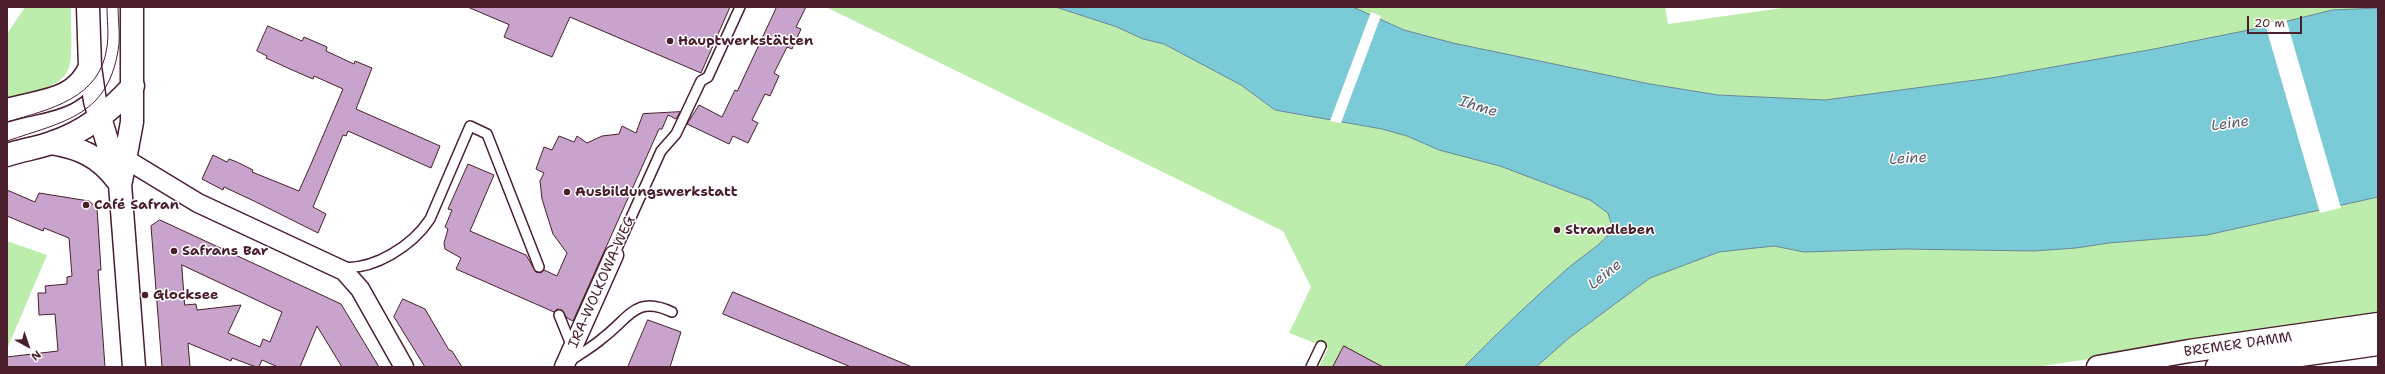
<!DOCTYPE html>
<meta charset="utf-8">
<style>
body{margin:0}
#map{position:relative;width:2385px;height:374px;overflow:hidden;background:#fff;font-family:"Shantell Sans",sans-serif}
canvas{display:block}
.frame{position:absolute;inset:0;border:8px solid #4a1f2b;pointer-events:none}
.north{position:absolute;left:8px;top:326px;width:40px;height:40px;-webkit-text-stroke:3px #fff;paint-order:stroke;rotate:140deg;font-size:11px;font-weight:700;line-height:16px;text-align:center;color:#4a1f2b}
.north::after{content:'';display:block;margin:auto;width:14px;height:18px;background:#4a1f2b;clip-path:polygon(50% 0,100% 100%,50% 72%,0 100%)}
.scale{position:absolute;left:2247px;top:16px;width:55px;height:18px;box-sizing:border-box;border:2px solid #4a1f2b;border-top:0;padding-left:5px;font-size:12px;line-height:14px;white-space:nowrap;color:#4a1f2b;-webkit-text-stroke:3px #fff;paint-order:stroke}
</style>
<div id="map">
<canvas width="2385" height="374"></canvas>
<div class="frame"></div>
<div class="north">N</div>
<div class="scale">20 m</div>
</div>
<script>
const g = document.querySelector('canvas').getContext('2d');
g.lineJoin = 'round';
function fill(path, color) {
  g.fillStyle = color;
  g.fill(path, 'evenodd');
}
function strokePath(path, color, width, dash) {
  g.strokeStyle = color;
  g.lineWidth = width;
  g.lineCap = dash ? 'butt' : 'round';
  g.setLineDash(dash || []);
  g.stroke(path);
}
function label(font, color, halo, rows, align = 'center') {
  g.font = font + ' "Shantell Sans",sans-serif';
  g.lineWidth = 3;
  g.setLineDash([]);
  g.textBaseline = 'middle';
  g.strokeStyle = halo;
  g.fillStyle = color;
  for (const [text, x, y, turn = 0] of rows) {
    g.save();
    g.translate(x, y);
    g.rotate((+turn || 0) * Math.PI / 180);
    g.textAlign = isNaN(turn) ? turn : align;
    if (halo) g.strokeText(text, 0, 0);
    g.fillText(text, 0, 0);
    g.restore();
  }
}
const green = new Path2D(`
 M25 7H71C71 81 80 78 7 101V34Z
 M826 7H1056L1117 27 1143 39 1164 44 1241 85 1275 110 1382 129 1407 136 1439 150 1500 166 1590 200 1608 213 1613 229C1601 246 1583 255 1567 269 1531 301 1497 333 1464 367H1319L1328 348 1289 333 1311 287 1283 231Z
 M1353 7H1665L1668 24 1790 7 2378 8 2332 10 2264 27 2154 49 1991 78 1825 100 1718 95 1650 84 1453 43 1404 30Z
 M2378 197V315L2036 367H1536L1569 338 1650 278 1719 252 1774 246 1804 252 1904 249 2034 251 2076 248 2109 243 2207 235Z
 M7 241 47 255 7 349Z`);
const water = new Path2D(`
 M1056 7H1353L1404 30 1453 43 1650 84 1718 95 1825 100 1991 78 2154 49 2264 27 2332 10 2378 8V197L2207 235 2109 243 2076 248 2034 251 1904 249 1804 252 1774 246 1719 252 1650 278 1569 338 1536 367H1464C1497 333 1531 301 1567 269 1583 255 1601 246 1613 229L1608 213 1590 200 1500 166 1439 150 1407 136 1382 129 1275 110 1241 85 1164 44 1143 39 1117 27Z`);
const pier = new Path2D(`
 M1371 12 1381 16 1341 123 1330 121Z
 M2286 19 2341 208 2320 213 2265 24Z`);
const building = new Path2D(`
 M468 7H730L701 73 570 17 552 57 504 37 509 25Z
 M777 7H806L796 27 801 29 792 49 787 47 774 73 779 76 770 96 765 94 752 120 758 123 748 143 733 136 729 144 687 124 699 105 722 117 735 90 737 91Z
 M268 26 302 41 304 37 327 47 326 51 354 64 355 61 372 68 356 109 440 146 431 168 348 131 346 136 343 135 313 207 326 214 318 233 254 201 224 187 223 190 202 179 213 155 227 162 229 159 237 162 253 170 252 172 299 191 311 164 343 89 314 76 313 79 290 69 266 58 267 56 257 51Z
 M680 112 676 119 668 115 662 129H659L573 321 567 318 562 310 557 309 554 312 456 269 461 258 445 249 444 243 448 229 445 227 452 210 448 209 468 164 494 175 470 231 526 255 536 272 541 273 544 270 557 276 567 253 553 234 542 199 540 181 544 173 536 169 544 147 552 150 559 136 574 142 577 136 587 143 602 136 619 134 622 126 636 133 643 114Z
 M7 190 35 202 39 193 89 201 97 208 101 270H98L105 367H7V357L58 351 55 314 39 315 38 293H46L45 286 67 284V277L72 276 69 238 44 228 43 231 7 216Z
 M160 220 341 304 379 367H342L317 326 300 367H278L262 360 259 367H256L232 358 231 361 188 343 190 367H162L151 226ZM182 265 282 312 270 342 263 339 260 347 228 333 241 305 197 310 196 304 185 305Z
 M733 292 912 367H851L723 314Z
 M403 299 425 309 449 350 452 351 462 367H425L394 317Z
 M648 320 681 332 670 367H628Z
 M1344 346 1383 367H1333Z`);
const lane = new Path2D(`
 M614 255 661 151 676 134 701 81 708 77 740 7
 M341 267C374 271 413 245 430 219L470 126 487 134 539 267
 M559 315 572 347
 M571 360C582 353 594 346 604 337 630 317 636 295 672 312
 M1311 367 1321 346`);
const street = new Path2D(`
 M114 152 198 203 344 271 360 289 404 367
 M564 367 614 255`);
const secondary = new Path2D(`
 M88 7 90 67 95 101 120 184 134 367
 M7 110C40 100 75 102 90 67
 M51 143C80 148 99 156 117 180
 M7 155C22 150 37 148 51 143 85 132 109 112 133 86
 M121 181 132 122V7
 M2098 367 2189 351 2378 324
 M2217 367 2378 344`);
const tram = new Path2D(`
 M7 122C50 109 100 99 107 47 109 34 107 20 107 7
 M7 141C65 121 110 116 119 44 120 32 118 19 118 7`);
const markers = [
 [670,41,4,"#4a1f2b"],
 [567,192,4,"#4a1f2b"],
 [86,205,4,"#4a1f2b"],
 [1557,230,4,"#4a1f2b"],
 [174,251,4,"#4a1f2b"],
 [145,295,4,"#4a1f2b"]
];
const poiNames = [
 ["Hauptwerkstätten",678,41],
 ["Ausbildungswerkstatt",575,192],
 ["Café Safran",94,205],
 ["Strandleben",1565,230],
 ["Safrans Bar",182,251],
 ["Glocksee",153,295]
];
const streetNames = [
 ["IRA-WOLKOWA-WEG",602,282,-66],
 ["BREMER DAMM",2238,345,-8]
];
const waterNames = [
 ["Ihme",1478,107,17],
 ["Leine",2230,124,-8],
 ["Leine",1908,159,-3],
 ["Leine",1605,275,-39]
];
fill(green, '#bdedac');
fill(water, '#7bcad8');
strokePath(water, '#678693', 1);
fill(pier, '#fff');
fill(building, '#c8a3cc');
strokePath(building, '#4a1f2b', 1);
strokePath(lane, '#4a1f2b', 12);
strokePath(street, '#4a1f2b', 21);
strokePath(secondary, '#4a1f2b', 25);
strokePath(lane, '#fff', 9);
strokePath(street, '#fff', 18);
strokePath(secondary, '#fff', 22);
strokePath(tram, '#4a1f2b', 1);
for (const [x, y, r, color] of markers) {
  const dot = new Path2D();
  dot.arc(x, y, r, 0, 2 * Math.PI);
  g.fillStyle = color;
  g.fill(dot);
  strokePath(dot, '#fff', 1.5);
}
label('bold 14px', '#4a1f2b', '#fff', poiNames, 'left');
label('14px', '#4a1f2b', '#fff', streetNames);
label('italic 15px', '#5b5b68', '#fff', waterNames);
</script>
